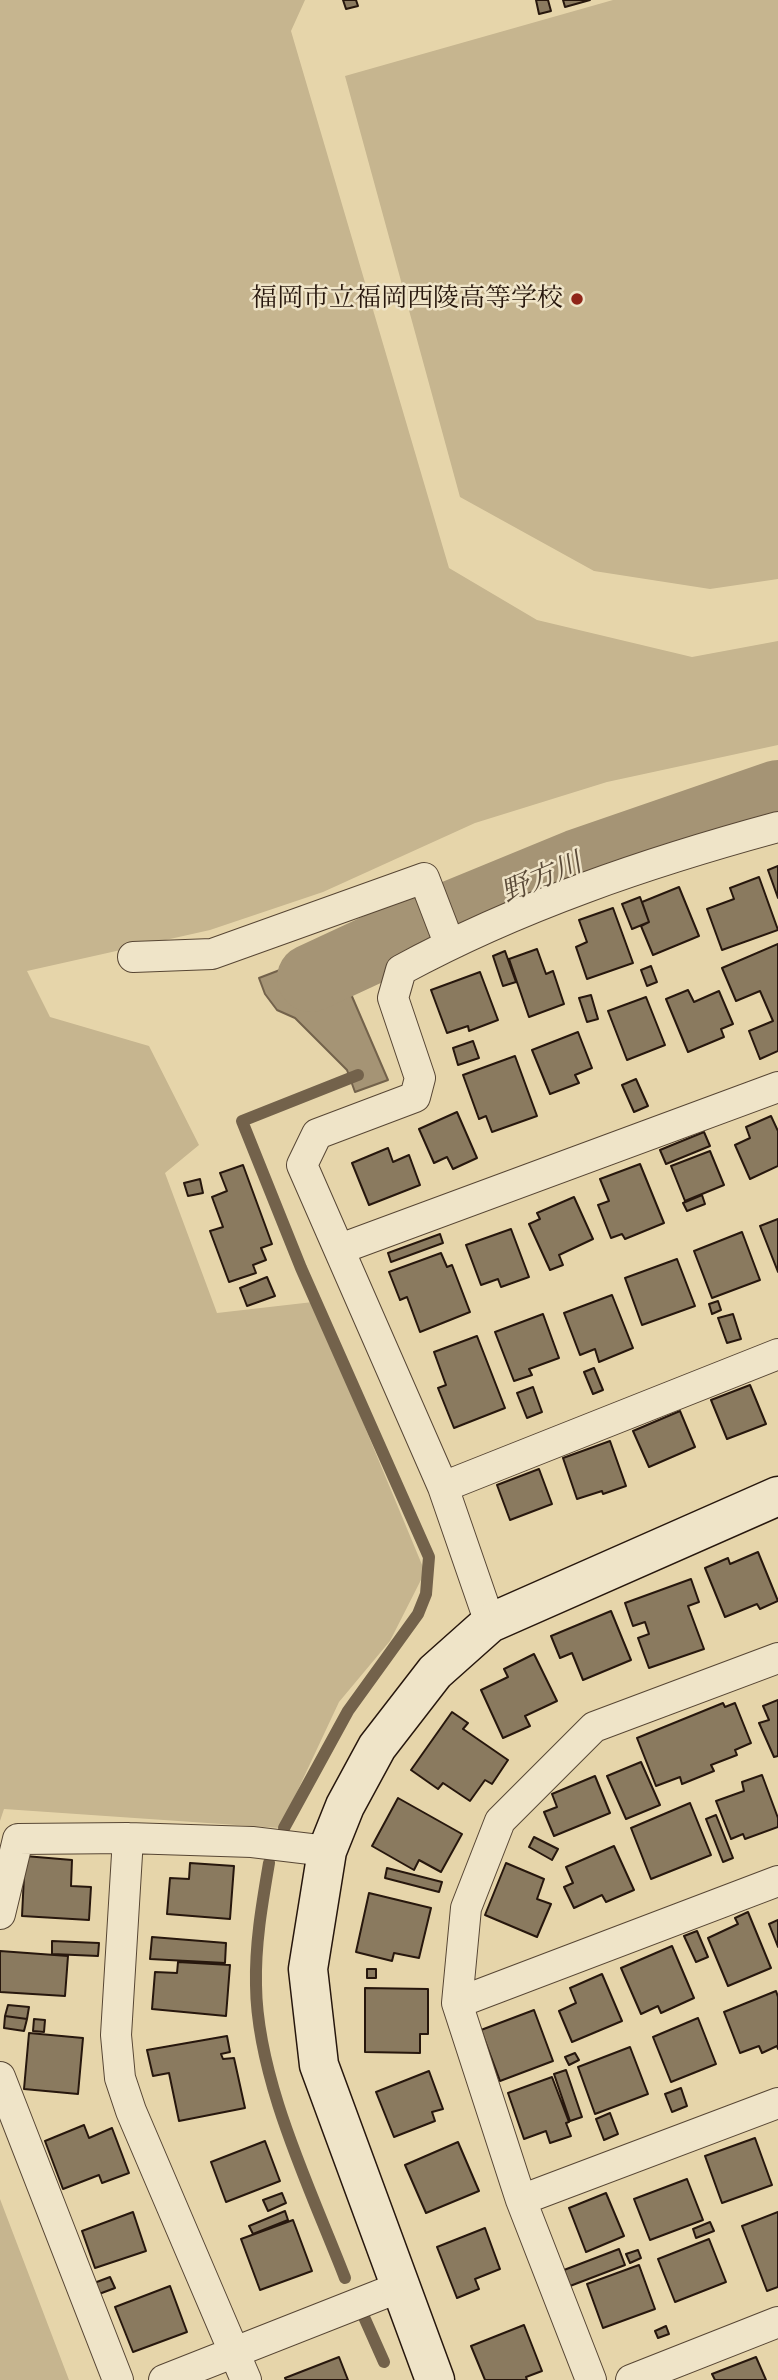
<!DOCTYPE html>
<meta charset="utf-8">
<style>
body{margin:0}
canvas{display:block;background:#e6d5aa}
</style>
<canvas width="778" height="2380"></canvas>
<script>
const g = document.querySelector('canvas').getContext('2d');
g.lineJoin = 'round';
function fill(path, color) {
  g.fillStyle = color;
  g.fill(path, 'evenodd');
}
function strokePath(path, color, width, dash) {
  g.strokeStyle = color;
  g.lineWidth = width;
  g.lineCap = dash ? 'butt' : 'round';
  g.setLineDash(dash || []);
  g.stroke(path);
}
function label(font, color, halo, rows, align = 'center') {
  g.font = font + ' "Old Standard TT","Noto Serif JP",serif';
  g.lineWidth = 5;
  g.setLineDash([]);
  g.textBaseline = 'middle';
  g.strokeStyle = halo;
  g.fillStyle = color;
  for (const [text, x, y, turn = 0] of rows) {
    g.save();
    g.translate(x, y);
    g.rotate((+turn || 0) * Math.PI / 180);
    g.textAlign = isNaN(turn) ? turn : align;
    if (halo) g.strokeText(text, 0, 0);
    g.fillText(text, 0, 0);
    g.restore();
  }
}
const green = new Path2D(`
 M0 0H305L291 31 449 568 537 620 692 657 778 641V745L607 782 475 823 323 892 210 930 27 971 50 1017 149 1046 199 1145 165 1173 217 1313 313 1302 425 1572 390 1641 339 1702 280 1828 4 1809 0 1821Z
 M613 0H778V579L710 589 594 571 460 497 345 76Z
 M0 2199 69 2380H0Z`);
const water = new Path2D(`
 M332 950 388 1080 355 1092 347 1070 295 1018 277 1010 265 994 259 978Z`);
const stream = new Path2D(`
 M284 1828 348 1711 418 1614 426 1594 429 1557 301 1268 242 1121 358 1075
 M269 1863C262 1904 255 1944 256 1985 257 2080 311 2190 345 2278
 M364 2317 384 2362`);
const river = new Path2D(`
 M311 978 410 932 578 863 778 794`);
const building = new Path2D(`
 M343 0H356L358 6 346 9Z
 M536 0H548L551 11 539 14Z
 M563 0H590L565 7Z
 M778 866V898L768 870Z
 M759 877 778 930 722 950 707 909 734 899 730 888Z
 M679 887 699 936 653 955 641 926 649 922 642 902Z
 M640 897 649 922 632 929 622 904Z
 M613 908 633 963 587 979 576 947 587 942 579 920Z
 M778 944V1051L760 1059 749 1031 773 1021 760 991 736 1001 722 968Z
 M537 949 546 974 553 971 564 1004 529 1017 509 959Z
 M505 951 516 982 503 986 493 956Z
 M651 966 657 982 647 986 641 970Z
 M480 972 498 1020 469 1031 468 1026 447 1033 431 990Z
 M688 990 694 1002 719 991 733 1024 721 1029 724 1037 688 1052 666 999Z
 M591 995 598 1019 587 1022 579 998Z
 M646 997 665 1045 627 1060 608 1011Z
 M578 1032 592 1068 575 1075 579 1083 550 1094 532 1050Z
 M473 1041 479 1058 458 1065 453 1048Z
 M515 1056 537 1116 492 1132 486 1116 479 1119 463 1075Z
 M636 1079 648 1106 634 1112 622 1085Z
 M457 1112 477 1158 453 1169 447 1157 434 1163 419 1129Z
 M771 1116 778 1131V1166L750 1179 735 1145 750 1138 746 1127Z
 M704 1132 710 1146 666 1164 660 1150Z
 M388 1148 393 1162 409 1155 420 1185 369 1205 352 1163Z
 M710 1151 724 1185 685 1201 671 1166Z
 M640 1164 664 1223 625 1239 622 1234 611 1238 598 1205 609 1201 600 1179Z
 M243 1165 272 1244 261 1248 266 1260 253 1265 256 1273 229 1282 210 1231 223 1227 212 1197 227 1191 220 1173Z
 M200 1179 203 1193 188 1196 184 1183Z
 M702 1195 705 1204 687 1211 683 1203Z
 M574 1197 593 1239 559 1255 563 1265 550 1270 529 1224 540 1219 537 1213Z
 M778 1219V1272L760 1226Z
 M511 1229 529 1277 501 1287 498 1279 481 1285 466 1245Z
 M742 1232 760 1280 712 1298 694 1251Z
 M440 1234 443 1243 391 1262 388 1253Z
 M441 1253 447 1267 452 1265 470 1312 420 1332 407 1297 400 1300 389 1272Z
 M677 1259 695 1306 642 1325 625 1278Z
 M267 1277 275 1296 247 1306 240 1288Z
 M612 1295 633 1348 599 1362 595 1349 580 1355 564 1313Z
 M718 1301 721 1310 712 1314 709 1304Z
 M543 1314 559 1358 529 1369 532 1375 514 1381 495 1332Z
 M733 1314 741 1339 727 1343 718 1318Z
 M477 1336 505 1408 454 1428 438 1388 446 1385 434 1352Z
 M594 1368 603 1390 593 1394 584 1372Z
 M750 1385 766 1424 727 1439 711 1400Z
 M533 1387 542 1412 527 1418 517 1393Z
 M680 1411 695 1447 649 1467 633 1431Z
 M610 1441 626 1486 603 1494 602 1491 577 1499 563 1458Z
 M539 1469 552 1504 510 1520 497 1485Z
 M758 1552 778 1601 760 1609 757 1604 725 1617 705 1568 728 1558 730 1564Z
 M691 1579 699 1602 688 1606 704 1649 649 1668 638 1638 649 1634 645 1622 633 1626 625 1603Z
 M611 1611 631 1660 583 1680 572 1653 560 1658 551 1636Z
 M534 1654 557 1701 525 1716 530 1726 503 1738 481 1690 508 1677 504 1669Z
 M778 1700V1756L774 1757 759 1723 769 1720 763 1706Z
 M723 1703 725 1707 735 1703 751 1743 735 1750 737 1755 711 1765 714 1771 682 1784 680 1777 656 1786 637 1738Z
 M452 1712 468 1723 463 1729 508 1760 492 1784 485 1780 470 1801 443 1783 438 1789 411 1770Z
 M641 1762 660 1805 626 1819 607 1776Z
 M762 1775 778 1818V1827L745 1839 743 1834 731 1839 716 1801 744 1791 742 1782Z
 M595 1776 610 1813 554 1836 544 1812 557 1807 552 1794Z
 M398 1798 462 1834 441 1872 419 1860 414 1870 372 1846Z
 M690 1803 711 1855 651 1879 631 1828Z
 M716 1815 733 1858 723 1862 706 1819Z
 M534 1837 558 1849 552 1860 529 1847Z
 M614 1846 634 1890 606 1902 602 1895 574 1908 564 1887 573 1883 566 1867Z
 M25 1856 72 1860 71 1886 91 1887 89 1920 22 1916Z
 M190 1863 234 1866 230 1919 167 1914 170 1878 189 1879Z
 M506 1863 544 1879 537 1899 551 1904 537 1937 485 1915Z
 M387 1868 442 1882 439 1892 385 1878Z
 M369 1893 431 1908 419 1958 394 1953 392 1961 356 1952Z
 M748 1912 771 1968 728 1986 708 1938 738 1924 735 1918Z
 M778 1920V1947L769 1924Z
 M697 1931 708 1957 696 1962 684 1936Z
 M152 1937 226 1943 225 1963 150 1959Z
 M52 1941 99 1943 98 1956 52 1954Z
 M672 1946 694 1998 661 2013 658 2006 641 2014 621 1968Z
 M0 1951 68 1956 65 1996 0 1992Z
 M178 1962 230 1965 226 2016 152 2009 155 1972 177 1973Z
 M367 1969H376V1978H367Z
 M602 1974 622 2021 572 2042 559 2011 576 2003 570 1988Z
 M365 1988 428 1989V2034H420V2053L365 2052Z
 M776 1991 778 1997V2049L777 2046 762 2053 759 2046 740 2053 724 2012Z
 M8 2005 29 2007 27 2019 5 2016Z
 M534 2010 553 2061 500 2081 481 2030Z
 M5 2016 27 2019 24 2031 4 2028Z
 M698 2018 716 2064 671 2082 653 2037Z
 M34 2019 45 2020 44 2032 33 2031Z
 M29 2033 83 2038 78 2094 24 2089Z
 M227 2036 230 2052 221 2054 223 2059 234 2058 245 2108 179 2121 169 2073 153 2076 147 2050Z
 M630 2047 648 2094 595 2114 578 2067Z
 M575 2053 579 2060 569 2065 565 2057Z
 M566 2070 582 2117 570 2121 554 2074Z
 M429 2071 443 2109 432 2112 435 2121 394 2137 376 2092Z
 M552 2077 569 2122 566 2123 571 2136 550 2143 546 2131 524 2139 508 2093Z
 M681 2088 687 2106 672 2112 665 2094Z
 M610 2113 618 2134 604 2140 596 2119Z
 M84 2125 89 2138 112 2128 129 2173 102 2183 99 2175 63 2189 45 2141Z
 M755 2138 772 2185 722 2203 705 2156Z
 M265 2141 280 2181 226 2202 211 2162Z
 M458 2142 479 2191 426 2213 405 2165Z
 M687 2179 703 2220 650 2240 634 2199Z
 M282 2193 286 2203 268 2211 263 2200Z
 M606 2193 624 2236 586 2252 569 2208Z
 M285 2211 288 2220 253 2234 249 2226Z
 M133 2212 146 2251 95 2268 82 2231Z
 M778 2212V2287L767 2291 742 2226Z
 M293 2220 312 2271 260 2290 241 2239Z
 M710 2222 714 2231 696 2238 693 2229Z
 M485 2228 500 2269 475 2279 479 2289 457 2298 437 2247Z
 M709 2239 726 2282 675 2302 658 2259Z
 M619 2249 625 2265 570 2286 564 2270Z
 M638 2250 641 2258 630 2263 626 2254Z
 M639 2265 655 2309 603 2328 587 2284Z
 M110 2277 115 2288 99 2294 94 2283Z
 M170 2286 187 2332 133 2352 115 2307Z
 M524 2325 542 2371 526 2377 527 2380H485L471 2346Z
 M666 2326 669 2334 658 2338 655 2331Z
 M339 2357 348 2380H286L285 2378Z
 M756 2357 766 2380H715L712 2374Z`);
const street = new Path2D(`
 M133 957 212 954 424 878 449 943
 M340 1249 778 1087
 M443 1487 778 1354
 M490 1623 443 1487 302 1165 317 1134 415 1097 420 1078 393 998 401 970C519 906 649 862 778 827
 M128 1838 116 2035 120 2078 131 2111 246 2380
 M0 1914 18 1839 128 1838 252 1842 327 1851
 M457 2003 778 1881
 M0 2077 118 2380
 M521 2200 778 2103
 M164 2380 400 2287
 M591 2380 521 2200 457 2003 466 1908 500 1821 594 1727 778 1658
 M631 2380 778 2322`);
const secondary = new Path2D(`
 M435 2380 319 2065 308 1969 327 1851 345 1806 377 1747 435 1672 490 1623 778 1496`);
const markers = [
 [577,299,7,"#8f2418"]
];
const poiNames = [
 ["福岡市立福岡西陵高等学校",563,299]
];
const waterNames = [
 ["野方川",542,879,-23]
];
fill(green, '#c6b58f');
fill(water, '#a59475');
strokePath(water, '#73624b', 2);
strokePath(stream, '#73624b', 12);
strokePath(river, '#a59475', 68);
fill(building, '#8a7a5f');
strokePath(building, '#27170d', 2);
strokePath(street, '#574634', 32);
strokePath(secondary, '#27170d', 41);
strokePath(street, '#efe4c8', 30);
strokePath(secondary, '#efe4c8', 38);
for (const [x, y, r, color] of markers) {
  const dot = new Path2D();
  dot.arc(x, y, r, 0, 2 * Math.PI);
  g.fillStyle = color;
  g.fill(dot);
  strokePath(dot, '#efe4c8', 2.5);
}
label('26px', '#27170d', '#efe4c8', poiNames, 'right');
label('italic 28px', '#594937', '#efe4c8', waterNames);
</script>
